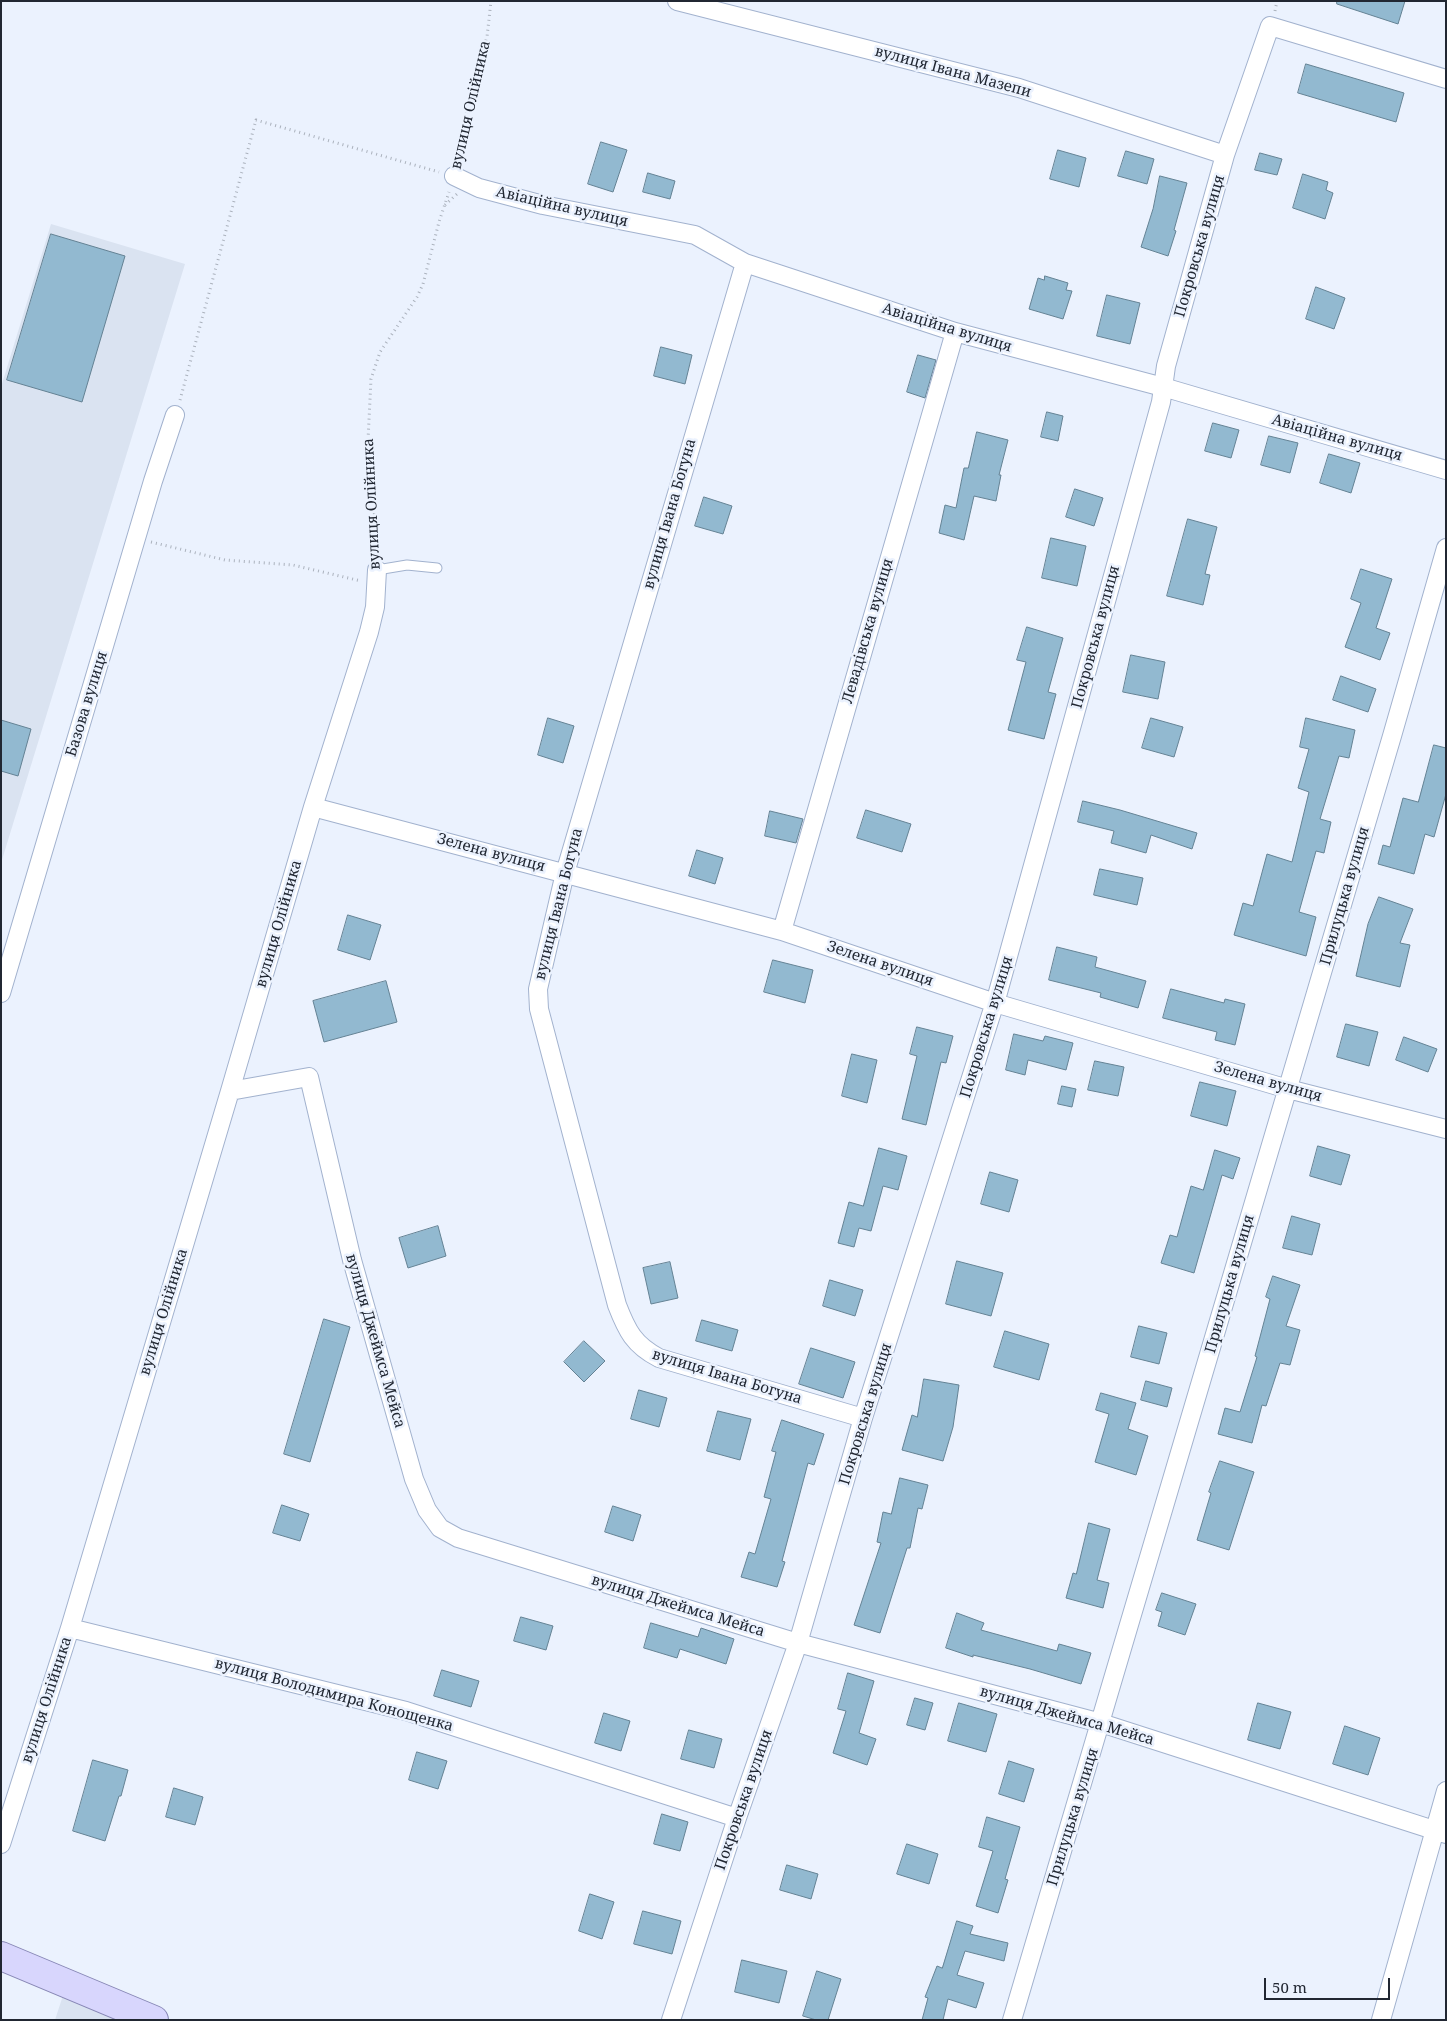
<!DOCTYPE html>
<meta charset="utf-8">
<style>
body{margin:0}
#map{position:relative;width:1447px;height:2021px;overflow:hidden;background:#ebf2fe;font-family:"Noto Serif",serif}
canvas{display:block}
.frame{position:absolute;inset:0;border:2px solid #212732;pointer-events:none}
.scale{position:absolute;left:1264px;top:1978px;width:126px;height:22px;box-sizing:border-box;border:2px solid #212732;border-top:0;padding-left:6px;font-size:15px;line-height:18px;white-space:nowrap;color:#212732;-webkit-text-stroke:4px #ebf2fe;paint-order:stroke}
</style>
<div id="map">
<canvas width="1447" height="2021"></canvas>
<div class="frame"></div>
<div class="scale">50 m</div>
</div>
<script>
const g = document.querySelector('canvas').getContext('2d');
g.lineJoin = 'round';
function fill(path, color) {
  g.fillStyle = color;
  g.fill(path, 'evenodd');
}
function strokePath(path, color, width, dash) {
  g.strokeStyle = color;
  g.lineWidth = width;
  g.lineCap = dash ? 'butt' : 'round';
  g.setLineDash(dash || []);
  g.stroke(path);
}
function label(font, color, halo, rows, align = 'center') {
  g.font = font + ' "Noto Serif",serif';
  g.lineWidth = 5;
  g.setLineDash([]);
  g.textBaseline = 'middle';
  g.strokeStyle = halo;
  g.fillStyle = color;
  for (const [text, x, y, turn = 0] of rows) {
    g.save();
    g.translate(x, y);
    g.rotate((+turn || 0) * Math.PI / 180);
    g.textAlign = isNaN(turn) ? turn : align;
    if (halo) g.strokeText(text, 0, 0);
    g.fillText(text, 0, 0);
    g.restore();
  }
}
const built = new Path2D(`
 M51 224 185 264 1 863V387Z
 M67 1983 154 2020H55Z`);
const building = new Path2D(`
 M1337 1H1405L1398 24 1337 4Z
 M1306 64 1404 93 1396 122 1298 93Z
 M601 142 627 150 613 192 588 184Z
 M1058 150 1086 158 1079 187 1050 179Z
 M1126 151 1154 159 1147 184 1118 176Z
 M1260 153 1282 159 1277 175 1255 170Z
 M648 173 675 181 670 199 643 192Z
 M1303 174 1328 182 1326 190 1333 193 1325 219 1293 208Z
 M1160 176 1187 183 1174 230 1176 231 1168 256 1141 247 1153 209Z
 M51 234 125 256 82 402 7 380Z
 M1045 276 1068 283 1066 290 1072 291 1063 319 1029 309 1038 278 1044 280Z
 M1316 287 1345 298 1334 329 1306 319Z
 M1107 295 1140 303 1130 344 1097 336Z
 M661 347 692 355 685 384 654 376Z
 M918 355 936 360 925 398 907 392Z
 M1047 412 1063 416 1058 441 1041 437Z
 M1213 423 1239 430 1231 458 1205 451Z
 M977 432 1008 440 999 475H1001L996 501 974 496 964 540 939 533 945 505 956 508 964 468H968Z
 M1269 436 1298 443 1290 473 1261 465Z
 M1329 454 1360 463 1351 493 1320 483Z
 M1075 489 1103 498 1094 526 1066 517Z
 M704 497 732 506 723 534 695 526Z
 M1188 519 1217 527 1205 574 1210 575 1203 605 1167 596Z
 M1051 538 1086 546 1077 586 1042 578Z
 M1361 569 1392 579 1376 628 1390 633 1380 660 1345 647 1361 603 1351 599Z
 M1027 627 1063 638 1048 692 1056 694 1044 739 1008 730 1026 662 1017 660Z
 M1131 655 1165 662 1158 699 1123 692Z
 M1341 676 1376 689 1368 712 1333 700Z
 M548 718 574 726 563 763 538 755Z
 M1151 718 1183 727 1174 757 1142 748Z
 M1306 718 1355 730 1349 758 1339 756 1320 819 1331 822 1324 853 1316 851 1299 912 1316 917 1306 956 1234 935 1243 903 1253 906 1267 854 1292 862 1309 792 1298 788 1309 749 1300 747Z
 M1 720 31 729 18 776 1 771Z
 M1434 745 1446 748V794L1434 837 1425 834 1414 874 1378 864 1383 845 1390 847 1403 798 1418 802Z
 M1083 801 1120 810 1197 833 1192 849 1151 835 1146 853 1111 843 1114 831 1078 822Z
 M866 810 911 824 902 852 857 838Z
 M770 811 803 819 796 843 765 836Z
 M697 850 723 858 715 884 689 876Z
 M1100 869 1143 878 1137 905 1094 895Z
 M1379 897 1413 909 1400 943 1410 945 1400 987 1356 976 1368 924Z
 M348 915 381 925 370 960 338 950Z
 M1057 947 1097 957 1095 967 1146 981 1138 1008 1100 997 1101 993 1049 980Z
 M773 960 813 970 805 1003 764 992Z
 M386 981 397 1022 324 1042 313 1001Z
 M1171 989 1224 1003 1225 999 1245 1004 1235 1045 1215 1040 1217 1032 1163 1018Z
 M1346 1024 1378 1032 1369 1066 1337 1057Z
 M917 1027 953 1036 946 1063 941 1062 926 1125 902 1119 917 1056 910 1054Z
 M1014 1034 1043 1041 1045 1036 1073 1043 1066 1070 1028 1060 1025 1075 1006 1070Z
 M1404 1037 1437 1049 1428 1072 1396 1060Z
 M852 1054 877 1060 867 1103 842 1096Z
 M1095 1061 1124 1067 1118 1096 1088 1090Z
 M1200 1082 1236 1091 1227 1126 1191 1116Z
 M1062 1086 1076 1089 1072 1107 1058 1104Z
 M1318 1146 1350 1155 1341 1185 1310 1176Z
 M879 1148 907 1156 898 1190 883 1186 871 1231 859 1228 854 1247 838 1243 849 1202 863 1206Z
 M1215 1150 1240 1158 1233 1179 1222 1175 1194 1273 1161 1263 1170 1235 1177 1237 1191 1186 1203 1190Z
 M990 1172 1018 1180 1009 1212 981 1204Z
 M1292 1216 1320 1224 1312 1255 1283 1248Z
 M438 1226 446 1256 408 1268 399 1238Z
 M957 1261 1003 1273 991 1316 946 1304Z
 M670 1262 678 1298 651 1304 643 1268Z
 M1273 1276 1300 1285 1286 1326 1300 1330 1290 1365 1280 1363 1266 1406 1262 1405 1252 1443 1218 1434 1225 1408 1240 1412 1257 1357 1255 1356 1270 1299 1266 1297Z
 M830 1280 863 1290 855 1316 823 1306Z
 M324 1319 350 1327 310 1462 284 1454Z
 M702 1320 738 1330 732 1351 696 1341Z
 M1139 1326 1167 1333 1159 1364 1131 1357Z
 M1005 1331 1049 1344 1039 1380 994 1367Z
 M584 1341 605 1361 584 1382 564 1362Z
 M811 1348 855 1362 843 1398 799 1384Z
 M924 1379 959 1385 953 1427 943 1461 902 1450 912 1415 917 1417Z
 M1146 1381 1172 1388 1167 1407 1141 1400Z
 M639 1390 667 1398 659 1427 631 1419Z
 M1101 1393 1136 1403 1128 1429 1148 1436 1136 1475 1095 1462 1109 1414 1096 1410Z
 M718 1411 751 1419 740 1460 707 1451Z
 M782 1420 824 1434 814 1465 808 1463 782 1561 785 1562 777 1587 741 1577 749 1552 755 1554 771 1499 764 1497 776 1452 772 1451Z
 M1220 1461 1254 1472 1229 1550 1197 1540 1211 1493 1209 1492Z
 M900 1478 928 1485 922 1509 918 1508 910 1548H907L880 1633 854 1625 881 1543 877 1542 883 1512 891 1514Z
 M282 1505 309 1514 300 1541 273 1533Z
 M613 1506 641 1515 633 1541 605 1532Z
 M1089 1523 1110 1529 1097 1580 1109 1583 1103 1608 1066 1598 1073 1573 1076 1574Z
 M1162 1593 1196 1604 1185 1635 1158 1626 1162 1612 1156 1610Z
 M957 1613 984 1623 981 1630 1057 1651 1059 1644 1091 1653 1081 1684 1030 1669 973 1655V1657L946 1648Z
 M521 1617 553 1626 546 1650 514 1641Z
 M651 1623 698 1637 701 1628 734 1639 726 1664 680 1649 677 1658 644 1648Z
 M442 1670 479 1681 471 1707 434 1696Z
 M848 1673 874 1681 859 1733 876 1739 867 1765 833 1753 846 1711 838 1709Z
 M915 1698 933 1703 925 1730 907 1725Z
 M959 1703 997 1714 986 1752 948 1741Z
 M1258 1703 1291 1712 1280 1749 1248 1740Z
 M604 1713 630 1721 621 1751 595 1743Z
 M1345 1726 1380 1738 1368 1775 1333 1764Z
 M689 1730 722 1739 714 1768 681 1759Z
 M417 1752 447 1761 438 1789 409 1780Z
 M93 1760 128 1770 121 1796H119L105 1841 73 1831Z
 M1009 1761 1034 1769 1024 1802 999 1794Z
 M174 1788 203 1797 195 1825 166 1817Z
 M662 1814 688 1822 680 1851 654 1844Z
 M987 1817 1020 1827 1005 1879 1008 1880 998 1913 976 1906 993 1851 979 1847Z
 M907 1844 938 1854 929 1884 897 1874Z
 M787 1865 818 1874 811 1899 780 1890Z
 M590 1894 614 1902 602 1939 579 1931Z
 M643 1911 681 1921 672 1954 634 1944Z
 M957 1921 973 1926 970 1934 1008 1943 1004 1961 965 1951 957 1975 984 1983 976 2008 948 1999 943 2020H922L928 1998 925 1997 937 1966 942 1968Z
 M742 1960 787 1971 779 2003 735 1992Z
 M817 1971 841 1979 828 2020H816L803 2016Z`);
const path = new Path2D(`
 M1275 11 1277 1
 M457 162 472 87 487 37 491 1
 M445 205 457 194
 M180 400 256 120 439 172
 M151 542 225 560 293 565 361 581
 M377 554 375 518 367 461 371 379 380 352 417 297 423 284 439 222 449 192`);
const service = new Path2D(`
 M377 570 407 565 437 568`);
const minor = new Path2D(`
 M677 1 1019 88 1225 155
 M454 176 479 188 543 205 695 235 745 263 955 332 1163 387 1446 470
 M745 263 565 873 538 989 539 1009 617 1305C627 1331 634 1345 659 1358L863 1418
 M313 807 782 931 995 1003 1288 1089 1446 1129
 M782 931 955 332
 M1 993 153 481 175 415
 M230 1091 309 1077 352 1260 414 1479 427 1510 440 1528 458 1538 798 1643 1101 1723 1446 1834
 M70 1628 406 1711 737 1818
 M1 1844 70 1628 230 1091 313 807 369 632 375 607 377 570
 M671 2020 737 1818 798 1643 863 1418 997 996 1161 402 1166 366 1225 155 1270 26 1446 79
 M1012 2020 1392 736 1446 548
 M1381 2020 1446 1791`);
const primary = new Path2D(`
 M1 1956 154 2020`);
const streetNames = [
 ["вулиця Івана Мазепи",953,72,15],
 ["вулиця Олійника",471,105,-77],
 ["Авіаційна вулиця",562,207,13],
 ["Покровська вулиця",1200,246,-74],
 ["Авіаційна вулиця",947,328,17],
 ["Авіаційна вулиця",1337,438,16],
 ["вулиця Олійника",372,504,-93],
 ["вулиця Івана Богуна",670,514,-74],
 ["Левадівська вулиця",868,631,-74],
 ["Покровська вулиця",1096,637,-75],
 ["Базова вулиця",87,704,-73],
 ["Зелена вулиця",491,853,15],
 ["Прилуцька вулиця",1345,896,-74],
 ["вулиця Івана Богуна",559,904,-76],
 ["вулиця Олійника",279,924,-74],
 ["Зелена вулиця",880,964,19],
 ["Покровська вулиця",987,1027,-73],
 ["Зелена вулиця",1268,1082,16],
 ["Прилуцька вулиця",1230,1284,-74],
 ["вулиця Олійника",164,1312,-73],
 ["вулиця Джеймса Мейса",375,1341,74],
 ["вулиця Івана Богуна",727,1377,17],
 ["Покровська вулиця",866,1414,-73],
 ["вулиця Джеймса Мейса",678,1606,17],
 ["вулиця Володимира Конощенка",334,1695,15],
 ["вулиця Олійника",47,1700,-72],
 ["вулиця Джеймса Мейса",1067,1716,16],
 ["Покровська вулиця",744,1800,-71],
 ["Прилуцька вулиця",1073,1817,-73]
];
fill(built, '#dae3f1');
fill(building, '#92b9d0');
strokePath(building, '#648294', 1);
strokePath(service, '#a2b2ce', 11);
strokePath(minor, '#a2b2ce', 20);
strokePath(primary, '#8787b5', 30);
strokePath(path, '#abb2bd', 3, [1, 4]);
strokePath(service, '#fff', 9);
strokePath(minor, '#fff', 18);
strokePath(primary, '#d8d6fd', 28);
label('15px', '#212732', '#ebf2fe', streetNames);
</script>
